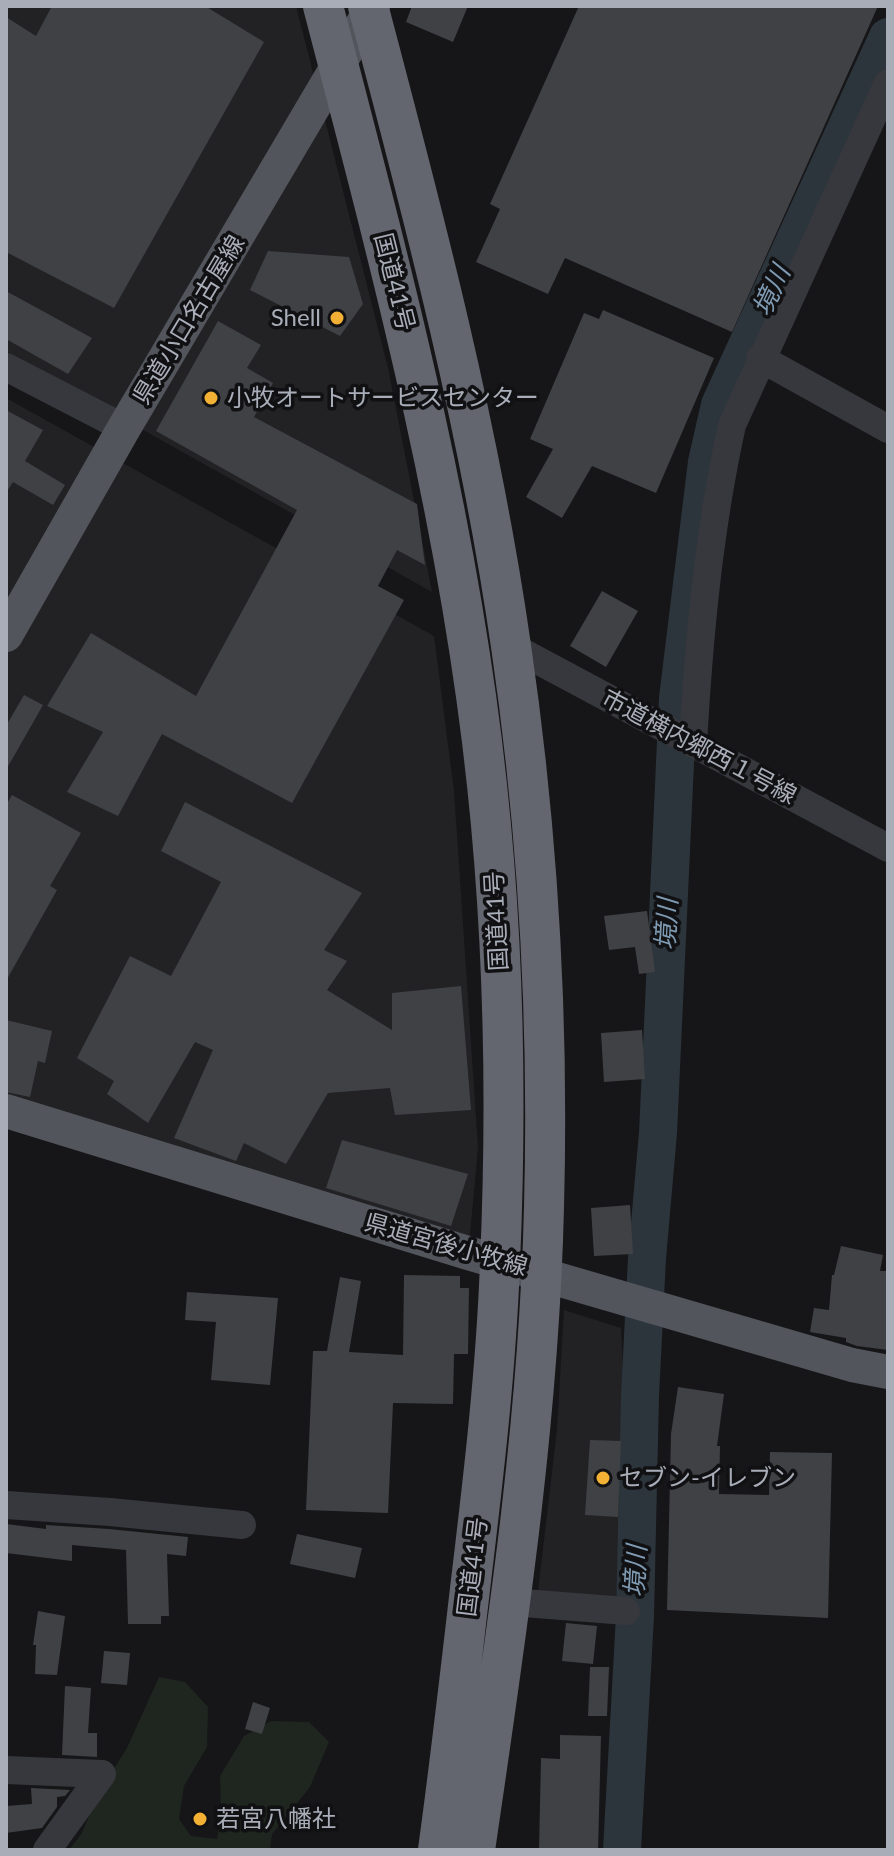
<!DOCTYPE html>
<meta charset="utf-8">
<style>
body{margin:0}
#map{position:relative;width:894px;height:1856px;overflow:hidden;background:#161618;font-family:Lato,sans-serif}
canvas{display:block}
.frame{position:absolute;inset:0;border:8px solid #a8adb8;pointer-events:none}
</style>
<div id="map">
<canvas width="894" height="1856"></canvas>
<div class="frame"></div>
</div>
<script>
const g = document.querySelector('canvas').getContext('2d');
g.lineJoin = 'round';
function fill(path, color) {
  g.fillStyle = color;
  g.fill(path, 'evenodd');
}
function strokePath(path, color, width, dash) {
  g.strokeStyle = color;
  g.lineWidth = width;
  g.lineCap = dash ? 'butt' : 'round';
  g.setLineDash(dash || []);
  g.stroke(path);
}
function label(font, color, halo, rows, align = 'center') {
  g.font = font + ' Lato,"Noto Sans JP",sans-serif';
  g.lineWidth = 7;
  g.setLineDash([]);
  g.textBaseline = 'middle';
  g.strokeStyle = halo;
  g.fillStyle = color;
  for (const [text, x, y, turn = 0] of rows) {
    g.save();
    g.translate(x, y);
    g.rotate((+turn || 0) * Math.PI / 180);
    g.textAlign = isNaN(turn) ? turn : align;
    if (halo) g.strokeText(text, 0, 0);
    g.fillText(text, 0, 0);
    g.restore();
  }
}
const built = new Path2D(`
 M6 6H296L388 368 432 592 6 353Z
 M6 398 434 636 454 791 478 1147 469 1246 6 1104Z
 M564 1310 621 1328 627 1449 616 1604 537 1600 557 1430Z`);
const green = new Path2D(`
 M159 1677 185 1682 208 1707 207 1747 184 1786 179 1819 191 1836 217 1839 221 1817 220 1776 244 1736 271 1721 309 1722 329 1742 310 1787 272 1834 270 1850H69L82 1833 98 1794 127 1748Z`);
const river = new Path2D(`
 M622 1850 635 1616 640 1396 647 1258 658 1133 678 698 707 462 720 405 888 37`);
const building = new Path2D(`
 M52 6H205L264 42 114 308 6 252V17L36 36Z
 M412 6H468L453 42 406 22Z
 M579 6H878L732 332 565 258 548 294 476 262 500 209 490 204Z
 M268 251 349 257 363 304 340 336 250 290Z
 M6 291 92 338 68 374 6 339Z
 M603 310 714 358 656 493 592 466 562 518 526 497 553 449 530 439 584 313 599 319Z
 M218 321 261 345 247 368 273 383 254 417 417 504 425 565 397 550 378 586 404 600 292 803 162 734 118 816 67 792 103 732 47 706 91 633 196 696 297 510 156 431Z
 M6 410 43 430 25 461 65 485 53 505 13 482 6 493Z
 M602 591 638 611 606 667 570 646Z
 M24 695 43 705 6 770V726Z
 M12 795 81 833 50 886 57 890 6 981V805Z
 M185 802 362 893 324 950 347 961 327 990 392 1030V993L461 986 471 1110 395 1115 390 1088 328 1093 286 1164 244 1143 236 1161 174 1138 213 1050 195 1042 148 1123 107 1094 114 1081 77 1058 130 956 171 976 221 882 161 851Z
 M647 911 655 972 639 974 635 947 609 950 604 916Z
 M6 1020 52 1031 45 1063 38 1061 30 1097 6 1092Z
 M642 1030 645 1079 604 1082 601 1033Z
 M342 1140 468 1174 451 1226 326 1188Z
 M630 1205 633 1254 594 1256 591 1208Z
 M841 1246 883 1255 880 1271H888V1350L857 1346 846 1342V1338L810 1332 814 1308 829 1310 832 1275H834Z
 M404 1275 460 1276V1288H469L468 1354H454L453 1404 393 1403 388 1513 306 1510 313 1351H327L340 1277 361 1281 349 1352 403 1355Z
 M187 1292 278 1298 270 1385 211 1380 216 1322 185 1320Z
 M678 1387 724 1394 717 1446H720L719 1494 769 1495 770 1452 832 1453 828 1618 667 1610 671 1434Z
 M590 1440 621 1441 618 1517 585 1515Z
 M6 1524 46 1529V1525L109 1529 188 1537 186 1556 167 1554 169 1616H161V1624H128L126 1550 72 1545V1561L6 1553Z
 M297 1534 362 1548 355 1578 290 1564Z
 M38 1611 65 1616 57 1675 35 1674 36 1645H33Z
 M566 1623 597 1626 593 1664 562 1661Z
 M104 1651 130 1653 127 1685 101 1683Z
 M590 1667H609L607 1716H588Z
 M65 1686 91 1688 88 1733H97V1757L62 1755Z
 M253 1702 270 1708 262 1734 245 1729Z
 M560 1735 601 1736 598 1850H539L541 1758 560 1759Z
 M31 1788 70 1790 65 1796 57 1797V1807L42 1828 6 1833V1806L32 1804Z`);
const minor = new Path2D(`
 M760 358 888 429
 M6 367 124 428
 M511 646 888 848
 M693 744C699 637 709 529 732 425L888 83
 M6 1505 110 1512 242 1525
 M511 1602 626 1611
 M6 1770 102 1774
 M47 1850 102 1774`);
const major = new Path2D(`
 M6 635 124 428 373 6
 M6 1111 468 1253 852 1365 888 1372`);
const highway = new Path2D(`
 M323 6C390 263 459 520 487 785 504 943 507 1104 500 1263 496 1372 483 1481 470 1589 460 1676 450 1763 438 1850
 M368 6C424 217 480 430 511 646 538 831 549 1021 544 1207 539 1423 506 1637 475 1850`);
const markers = [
 [337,318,8,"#f2b134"],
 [211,398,8,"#f2b134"],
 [603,1478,8,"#f2b134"],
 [200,1819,8,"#f2b134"]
];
const streetNames = [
 ["国道41号",394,282,76],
 ["県道小口名古屋線",189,320,-59],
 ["市道横内郷西１号線",699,747,28],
 ["国道41号",497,921,-93],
 ["県道宮後小牧線",446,1245,16],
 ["国道41号",473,1567,-83]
];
const poiNames = [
 ["Shell",321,318,"right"],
 ["小牧オートサービスセンター",227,398],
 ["セブン-イレブン",619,1478],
 ["若宮八幡社",216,1819]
];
const waterNames = [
 ["境川",772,291,-65],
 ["境川",667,924,-87],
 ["境川",636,1571,-87]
];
fill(built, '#222225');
fill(green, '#1e261f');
strokePath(river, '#2c353c', 38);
fill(building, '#404145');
strokePath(minor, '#37383d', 28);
strokePath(major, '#53555c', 34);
strokePath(highway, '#63666e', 40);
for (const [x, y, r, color] of markers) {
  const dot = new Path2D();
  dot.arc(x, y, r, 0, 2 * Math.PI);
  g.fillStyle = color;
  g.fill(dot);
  strokePath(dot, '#111113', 3);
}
label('24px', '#a8adb8', '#111113', streetNames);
label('24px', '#a8adb8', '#111113', poiNames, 'left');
label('italic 26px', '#7f9bb3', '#111113', waterNames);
</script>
